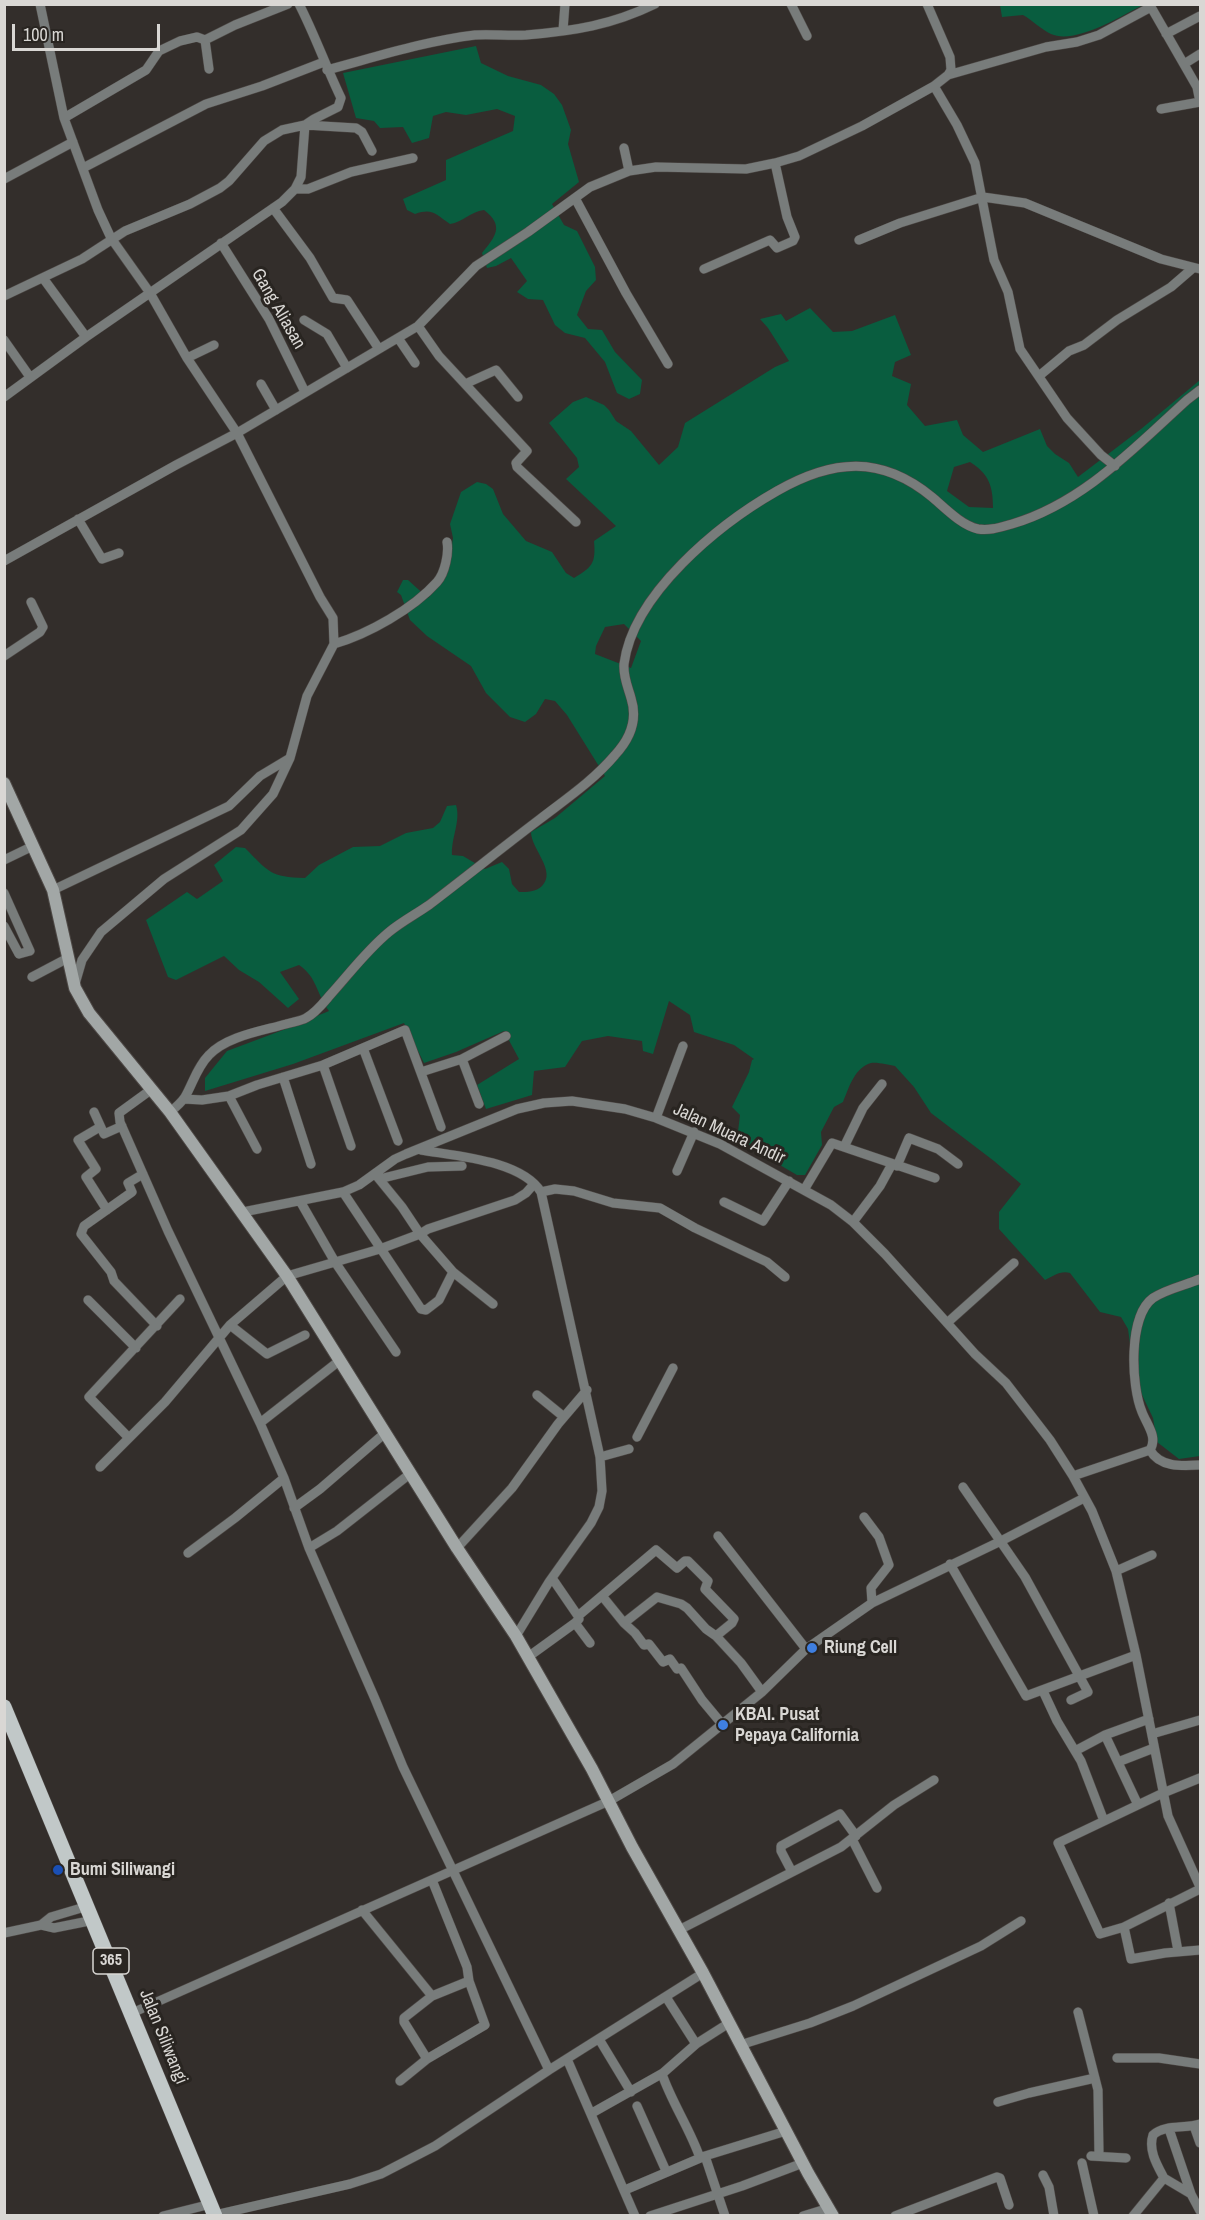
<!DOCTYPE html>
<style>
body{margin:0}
#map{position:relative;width:1205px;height:2220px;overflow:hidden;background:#332e2b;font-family:"Archivo Narrow",sans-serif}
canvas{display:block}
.frame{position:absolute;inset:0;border:6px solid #d9d7d4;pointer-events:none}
.scale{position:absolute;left:12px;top:24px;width:148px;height:27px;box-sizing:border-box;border:3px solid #d9d7d4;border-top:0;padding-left:8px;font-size:18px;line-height:21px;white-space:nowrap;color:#d9d7d4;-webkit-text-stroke:4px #292521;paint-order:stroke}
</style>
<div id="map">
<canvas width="1205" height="2220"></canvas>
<div class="frame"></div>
<div class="scale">100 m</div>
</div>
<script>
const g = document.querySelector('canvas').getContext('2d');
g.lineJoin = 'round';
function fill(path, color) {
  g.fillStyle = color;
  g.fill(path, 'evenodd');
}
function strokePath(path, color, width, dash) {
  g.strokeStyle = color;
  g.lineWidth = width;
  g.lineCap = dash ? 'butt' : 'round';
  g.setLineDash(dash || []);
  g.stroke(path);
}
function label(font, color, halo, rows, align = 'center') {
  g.font = font + ' "Archivo Narrow",sans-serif';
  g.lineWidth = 6;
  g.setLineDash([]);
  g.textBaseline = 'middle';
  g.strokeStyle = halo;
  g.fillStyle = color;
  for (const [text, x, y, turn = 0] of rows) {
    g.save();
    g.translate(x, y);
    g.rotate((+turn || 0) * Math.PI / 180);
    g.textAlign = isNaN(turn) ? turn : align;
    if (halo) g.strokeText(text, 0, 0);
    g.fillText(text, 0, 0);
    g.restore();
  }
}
const green = new Path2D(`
 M1000 5 1001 4 1143 5C1121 16 1075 45 1051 34 1042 30 1032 20 1023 15L1002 17Z
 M476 46 481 63 508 76 541 85 554 94 562 105 571 130 568 144 579 182 552 204 564 225 577 231 595 267 596 280 586 291 577 315 588 329 602 330 615 352 642 380 640 394 629 399 617 393 605 362 585 338 565 333 555 325 543 300 528 299 517 292 527 281 511 258 496 266 487 268 482 253C495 237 505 226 484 210 470 212 463 222 450 224 435 214 433 208 415 214L407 210 403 199 446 180V160L513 131 515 116 497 109 466 115 446 112 433 116 429 138 412 143 403 127 380 128 374 121 356 118 343 73Z
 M810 308 833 332 852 331 895 315 911 355 895 362 892 376 911 384 907 405 925 426 957 420 963 435 983 452 1040 429 1047 446 1055 454 1069 463 1078 477 1141 429 1200 380V1456L1179 1459 1157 1442 1153 1418 1135 1380 1128 1329 1121 1317 1100 1312 1070 1273C1061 1270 1053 1276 1045 1280L999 1229V1212L1021 1184 994 1161 931 1113 914 1087 895 1066C888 1065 878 1062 871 1063 854 1068 849 1088 843 1102L834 1107 821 1132 822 1145 805 1175H797L737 1140 740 1115 732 1107 749 1072 752 1060 754 1059 734 1045 694 1032 690 1015 669 1001 653 1054 643 1051 642 1041 608 1036 582 1041 565 1067 534 1071 532 1095 486 1109 477 1085 519 1059 504 1031 456 1052 424 1063 404 1023 293 1064 205 1091V1078L227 1051 283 1030 329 1011C316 993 317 977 299 965L280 972 299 999 288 1008 259 982 239 970 224 956 176 980 168 977 146 920 187 892 197 899 223 881 214 865 236 847 245 848C269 872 270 877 305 878L319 865 353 847 380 846 406 833 433 828 440 822 447 806 456 805C461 821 451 838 452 855L463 856 485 869 502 862 509 869 512 884 519 892C527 892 536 892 542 886 557 871 531 849 531 832L555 818 605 776 567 715 555 701 545 699 536 714 525 722 510 717 486 693 471 666 427 636 410 620 401 595 397 592 403 580H408L428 598 442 582 449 564 453 538 450 524 461 492 477 482 486 484 493 489 503 514 526 541 552 552 566 573 574 578C592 567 596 564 594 541L616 526 566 479 579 467 577 458 549 423 573 402 586 397 604 405 609 410 616 421 631 431 659 465 678 447 685 423 775 367 789 361 768 328 760 319 781 314 786 321ZM970 462C989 474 993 486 993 508L969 507 947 491 954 467ZM624 624 641 641 631 668 595 654 596 646 605 627Z`);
const minor = new Path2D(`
 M40 4 64 118 98 210 111 238 150 293 187 358 237 433 320 597 333 618 334 644 307 696 290 758 273 794 241 830 164 879 101 932 82 960 75 984
 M791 4 807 36
 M563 30 565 4
 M1166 34 1200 16
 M1184 64 1200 54
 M209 69 205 40 235 25 288 4
 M327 70C376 57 425 41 475 35 492 34 509 36 526 35 574 31 612 25 655 4
 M948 75 1046 47 1077 42 1099 35 1151 7 1197 87 1200 102 1161 109
 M934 86 957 125 975 163 991 245 994 260 1008 292 1020 349 1067 418 1101 455 1115 466
 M64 118 146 70 159 51 180 41 197 37 205 40
 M305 125 356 128 362 132 372 151
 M624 148 629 171
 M83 168 206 104 262 86 324 62
 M4 179 73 142
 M295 189H308L351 172 413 158
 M575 198 626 293 668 364
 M273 208 310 258 333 298 347 300 379 349
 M859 240 900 223 983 197 1025 203 1161 259 1200 269
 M221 243 269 319 305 392
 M704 269 770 240 777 248 793 241 795 237 787 217 775 163
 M43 278 86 337
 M4 296 82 259 125 231 190 204 220 188 229 181 264 141 282 130 305 125
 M304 320 327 334 347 368
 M418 326 439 356 465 384 496 370 518 397
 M398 338 415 363
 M4 340 30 377
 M187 358 214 345
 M1039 376 1069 351 1084 345 1117 320 1171 287 1193 268
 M261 384 276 410
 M465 384 527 451 516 463 517 467 576 522
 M4 397 86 337 282 202 295 189 301 177 305 125 314 119 338 107 341 98C326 67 315 35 299 4
 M78 519 102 559 119 553
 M4 561 176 465 237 433 418 326 476 266 528 232 590 187 629 171 656 167 746 169 775 163 799 156 862 126 934 86 948 75 951 70 950 57 927 4
 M334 644C368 634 413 609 437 582 445 573 449 553 447 542
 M4 656 40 632 43 627 31 602
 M4 860 33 846
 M53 890 229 806 260 776 290 758
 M4 893 30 951 19 954 4 926
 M32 977 68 958
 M363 1048 398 1141
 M462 1059 479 1104
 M323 1065 351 1146
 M421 1072 462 1059 506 1036
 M283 1077 311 1164
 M152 1089 119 1113 120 1122 168 1231 260 1423 284 1478
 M229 1096 257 1149
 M184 1099 202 1100 229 1096 257 1085 323 1065 405 1030 441 1127
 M94 1112 104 1134 122 1126
 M170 1112C175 1108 181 1103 185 1097 193 1083 197 1067 209 1055 227 1036 262 1031 286 1024 292 1022 301 1021 306 1018 316 1013 324 1002 331 994 350 973 367 950 389 932 401 922 416 914 429 905 467 876 503 847 540 819 566 799 594 780 615 755 630 739 638 720 631 698 628 687 623 677 624 664 633 594 719 524 777 491 833 459 881 455 932 497 945 508 961 525 978 529 990 531 1001 527 1012 524 1083 503 1134 448 1187 400L1200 390
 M656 1118 683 1046
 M100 1127 78 1140 96 1169 86 1177 107 1210
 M845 1145 863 1108 882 1084
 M421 1150C455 1156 521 1160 541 1192L600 1457 602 1491 599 1507 591 1523 549 1582 516 1636
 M897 1166 909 1138 938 1149 958 1164
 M677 1171 694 1132
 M143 1174 128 1183 132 1192 84 1226 81 1234 111 1272 114 1281 157 1326
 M375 1174 402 1207 420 1234 428 1229 515 1200 526 1193 534 1184
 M379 1179 428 1167 462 1166
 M804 1190 832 1143 935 1178
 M343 1192 421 1309 426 1310 439 1300 453 1272
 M541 1192 555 1189 574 1191 613 1203 660 1208 695 1228 767 1262 785 1277
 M300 1201 335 1262 396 1352
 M724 1202 763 1221 789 1181
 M243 1212 343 1192 359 1185 395 1159 406 1154 517 1109 544 1103 572 1101 625 1109 656 1118 720 1144 831 1205 853 1222 885 1254 975 1354 1006 1383 1050 1440 1073 1476 1092 1511 1116 1571 1136 1655 1168 1816 1200 1887
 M853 1222 880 1186 892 1164
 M88 1300 136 1348
 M947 1323 1014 1263
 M230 1325 267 1354 305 1335
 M537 1395 564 1417
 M260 1423 339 1361
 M637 1437 673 1368
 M129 1438 89 1397 180 1299
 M1150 1450C1160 1468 1183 1466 1200 1465
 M600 1457 629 1449
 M100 1467 165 1402 230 1325 287 1276 380 1249 420 1234 453 1272 493 1304
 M1073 1476 1150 1450C1158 1437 1147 1425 1142 1412 1131 1386 1128 1316 1153 1298 1166 1289 1186 1285 1200 1279
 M963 1487 1025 1577 1088 1692 1071 1700
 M294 1508 320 1489 385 1433
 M864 1517 879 1537 889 1565 871 1588 872 1603
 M718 1536 806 1649
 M309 1548 337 1531 411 1473
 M457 1548 512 1488 558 1424 587 1390
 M188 1553 235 1518 284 1478 309 1548 375 1699 403 1767 549 2070
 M950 1564 1026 1696 1136 1655
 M1116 1571 1152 1555
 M552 1578 578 1616
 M603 1597 624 1623 657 1597 681 1604 687 1608 706 1629 716 1636 741 1663 762 1692
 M624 1623 635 1633 644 1645 649 1644 663 1662 670 1659 677 1669 681 1668 702 1700 722 1724
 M590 1643 575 1623 579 1619 578 1616 656 1550 677 1568 685 1561H688L708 1581 705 1589 734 1619 732 1623 716 1636
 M528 1657 575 1623
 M1043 1691 1057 1721 1081 1761 1104 1821
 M1152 1734 1200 1720
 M1075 1751 1105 1735
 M1118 1762 1154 1748
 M1200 1778 1163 1793 1058 1843 1100 1934 1124 1927 1200 1889
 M1138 1805 1105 1735 1149 1719
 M852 1839 877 1888
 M792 1872 781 1851V1846L840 1814 856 1836
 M432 1880 467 1967 469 1981
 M1169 1903 1178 1951
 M362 1910 432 1996
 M41 1925 51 1917 88 1906
 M1124 1927 1131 1959 1165 1953 1200 1950
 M679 1930 841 1847 894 1805 934 1780
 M4 1933 41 1925 54 1928 94 1920
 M666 1997 696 2044 729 2023
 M1078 2012 1098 2090 1099 2155
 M132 2013 609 1801 673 1764 762 1692 806 1649 872 1603 1001 1541 1084 1498
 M599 2039 631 2092
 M740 2045 810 2023 853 2006 981 1946 1021 1921
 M1117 2058H1159L1200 2064
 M567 2059 635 2216
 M662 2074C672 2103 690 2129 700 2158
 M400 2081 427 2059 485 2025 469 1981 432 1996 404 2018V2022L427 2059
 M998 2102 1029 2093 1095 2078
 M637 2106 666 2171
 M592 2113 663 2073 696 2044
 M1194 2126 1200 2143
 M1169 2129 1191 2194
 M705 2156 725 2216
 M1091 2156 1126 2158
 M1082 2163 1094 2216
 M1043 2175 1049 2187 1054 2216
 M1164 2178 1191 2194 1200 2211
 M625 2190 705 2156 786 2131
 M215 2215 350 2184 381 2174 435 2146 549 2070 703 1973
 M163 2216 211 2204
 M650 2216 742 2186 803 2163
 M803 2216 829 2208
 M895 2216 997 2177 1000 2178 1009 2205
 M1133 2216 1164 2178C1157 2165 1148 2150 1153 2135 1165 2124 1186 2129 1200 2124`);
const secondary = new Path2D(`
 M4 783 53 890 75 988 89 1013 170 1112 287 1276 457 1548 516 1636 592 1769 632 1847 703 1973 808 2173 833 2216`);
const primary = new Path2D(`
 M4 1707 215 2216`);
const markers = [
 [812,1648,6,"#3f7fe0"],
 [723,1725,6,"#3f7fe0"],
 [58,1870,6,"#1a4fb4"]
];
const shields = [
 [111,1961,36]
];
const shieldNames = [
 ["365",111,1961]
];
const streetNames = [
 ["Gang Aliasan",278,309,60],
 ["Jalan Muara Andir",729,1134,25],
 ["Jalan Siliwangi",163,2037,68]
];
const poiNames = [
 ["Riung Cell",824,1648],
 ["KBAI. Pusat",735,1715],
 ["Pepaya California",735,1736],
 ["Bumi Siliwangi",70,1870]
];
fill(green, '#095d3f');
strokePath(minor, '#4e4946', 10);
strokePath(secondary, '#4e4946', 14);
strokePath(primary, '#4e4946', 16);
strokePath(minor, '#787c7b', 9);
strokePath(secondary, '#a2a7a6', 12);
strokePath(primary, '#c1c8c8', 15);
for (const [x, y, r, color] of markers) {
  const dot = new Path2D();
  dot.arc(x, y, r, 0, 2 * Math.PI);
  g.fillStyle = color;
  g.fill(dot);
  strokePath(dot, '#292521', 2);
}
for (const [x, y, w] of shields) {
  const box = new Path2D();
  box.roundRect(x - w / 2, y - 13, w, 26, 4.5);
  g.fillStyle = '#292521';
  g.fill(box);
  strokePath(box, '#d9d7d4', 1.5);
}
label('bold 16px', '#d9d7d4', null, shieldNames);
label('18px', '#d9d7d4', '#292521', streetNames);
label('bold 18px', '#d9d7d4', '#292521', poiNames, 'left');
</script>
